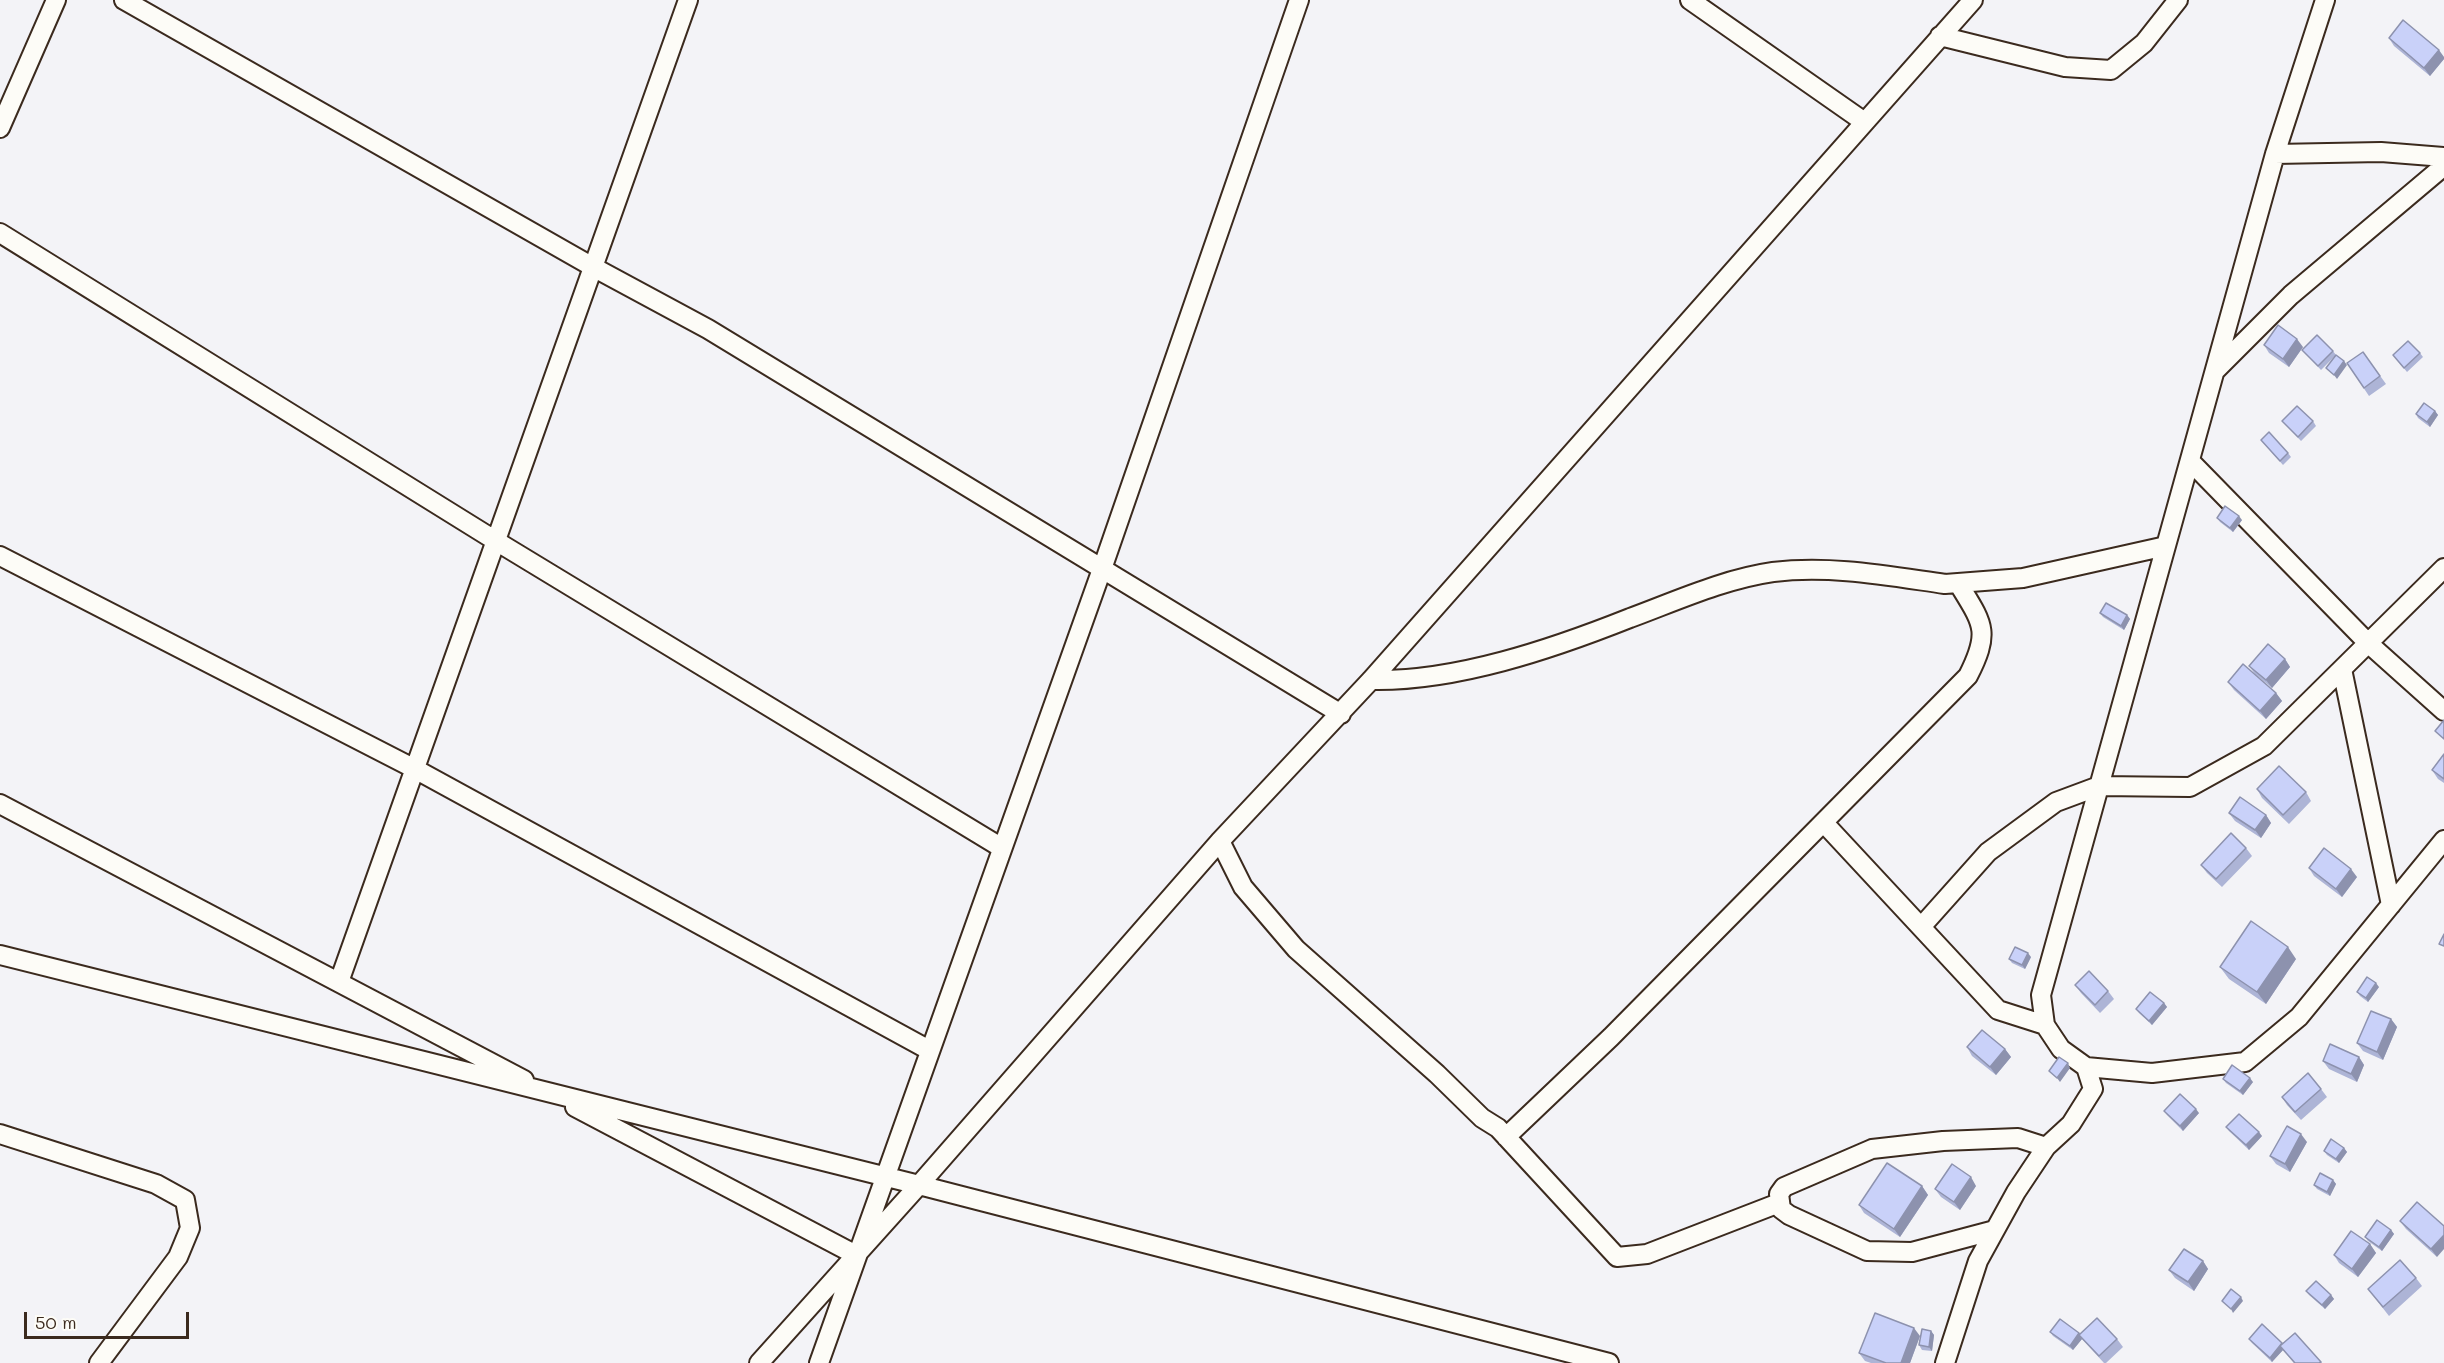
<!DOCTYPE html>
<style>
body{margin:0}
#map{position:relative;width:2444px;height:1363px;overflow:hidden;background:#f3f3f7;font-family:Mali,sans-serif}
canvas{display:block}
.scale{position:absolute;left:24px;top:1312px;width:165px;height:27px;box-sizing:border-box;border:3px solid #3b2a1e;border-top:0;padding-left:8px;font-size:18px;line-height:21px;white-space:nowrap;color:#3b2a1e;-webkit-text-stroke:4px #fdfcf7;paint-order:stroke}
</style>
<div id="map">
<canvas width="2444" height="1363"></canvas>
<div class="scale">50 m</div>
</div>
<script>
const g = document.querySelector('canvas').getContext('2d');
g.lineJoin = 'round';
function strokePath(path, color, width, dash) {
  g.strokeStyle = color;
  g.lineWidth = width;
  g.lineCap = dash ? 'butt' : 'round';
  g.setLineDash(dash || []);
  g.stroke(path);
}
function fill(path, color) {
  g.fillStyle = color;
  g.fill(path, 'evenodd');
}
const minor = new Path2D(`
 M124 0 593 267 708 329 1341 714
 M1690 0 1863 121
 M1940 36 2065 67 2111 70 2144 43 2178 0
 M0 128 56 0
 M2275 154 2381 152 2444 157
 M0 233 496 541 1002 848
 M2215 371 2291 295 2444 166
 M2190 461 2368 643 2444 711
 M0 556 415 769 929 1050
 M2342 669 2391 905
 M1371 680C1455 682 1552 649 1630 618 1676 601 1724 579 1773 572 1831 565 1888 576 1945 584L2023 578 2166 546
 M0 804 524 1080
 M1824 823 1998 1010 2045 1025
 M1220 841 1243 887 1296 949 1437 1074 1482 1118 1498 1128 1617 1257 1647 1254 1779 1203
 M1921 927 1988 852 2056 802 2099 786 2190 787 2264 746 2444 568
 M0 955 919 1185 1609 1363
 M339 982 688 0
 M2086 1067 2152 1073 2245 1062 2299 1017 2444 840
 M575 1107 856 1255
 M0 1134 156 1184 185 1200 190 1228 178 1257 99 1363
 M1506 1137 1611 1037 1968 676C1991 631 1983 624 1958 583
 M1995 1230 1912 1252 1867 1251 1789 1215 1781 1209 1779 1194 1784 1187 1872 1149 1943 1141 2018 1138 2046 1147
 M759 1363 919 1185 1220 841 1371 680 1973 0
 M819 1363 1102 569 1299 0
 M1945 1363 1978 1261 2016 1192 2046 1147 2071 1124 2093 1089 2086 1067 2061 1049 2045 1025 2041 995 2275 154 2325 0`);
const wall = new Path2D(`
 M2389 38 2444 57V59L2430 76 2394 46Z
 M2264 345 2303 347 2289 367 2269 353Z
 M2302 350 2333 351 2336 355 2321 370Z
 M2363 352 2386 384 2369 396 2347 363Z
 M2420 353 2423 357 2407 372 2393 355Z
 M2435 411 2438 415 2430 427 2418 418 2416 414Z
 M2282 421H2313L2316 426 2301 441Z
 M2261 440 2288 453 2291 457 2283 465Z
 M2217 518 2242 520 2233 532 2220 522Z
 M2100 613 2127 615 2130 619 2124 630 2103 617Z
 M2285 659 2290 667 2272 688 2255 674 2249 666Z
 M2228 682 2276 693 2282 701 2266 719 2234 690Z
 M2444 754V783L2438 779 2432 770Z
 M2257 789 2306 792 2311 801 2289 824 2262 798Z
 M2229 813 2266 815 2271 823 2261 838 2235 821Z
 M2246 848 2252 856 2222 887 2207 873 2201 865Z
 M2309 868 2357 877 2342 897 2314 876Z
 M2031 957 2025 969 2012 963 2009 959Z
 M2296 959 2266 1004 2229 979 2220 967Z
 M2075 985 2108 991 2114 999 2100 1013 2081 993Z
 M2379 987 2368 1002 2360 996 2357 992Z
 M2164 1003 2167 1007 2152 1025 2139 1013 2136 1009Z
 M2391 1019 2397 1027 2383 1060 2363 1051 2357 1043Z
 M1967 1047 2005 1049 2011 1057 1996 1075 1972 1056Z
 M2359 1057 2364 1065 2357 1082 2329 1069 2323 1061Z
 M2223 1079 2253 1082 2243 1095 2226 1083Z
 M2321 1089 2327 1097 2301 1120 2287 1105 2282 1097Z
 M2164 1111 2199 1113 2183 1131 2167 1115Z
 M2226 1127 2262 1136 2249 1150 2229 1131Z
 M2307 1142 2290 1172 2276 1164 2270 1156Z
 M2344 1148 2347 1152 2339 1163 2327 1155 2324 1151Z
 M2333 1180 2336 1184 2330 1196 2317 1189 2314 1185Z
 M1922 1186 1928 1195 1900 1237 1864 1213 1859 1205Z
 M1976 1186 1960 1210 1941 1197 1935 1189Z
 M2417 1202 2437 1257 2406 1229 2400 1221Z
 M2391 1230 2394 1234 2382 1251 2368 1241 2365 1237Z
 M2370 1244 2376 1253 2358 1277 2339 1263 2334 1255Z
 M2203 1261 2208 1269 2194 1291 2175 1278 2169 1270Z
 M2416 1278 2422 1286 2389 1316 2368 1289Z
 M2306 1291 2331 1295 2334 1299 2325 1309 2309 1295Z
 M1931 1331 1934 1335 1932 1351 1922 1350 1919 1345Z
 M2050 1332 2080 1334 2117 1339 2123 1347 2106 1363H2104L2082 1339 2073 1350 2053 1336Z
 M2295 1333 2322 1363H2294L2283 1350 2272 1362 2252 1343 2249 1339 2283 1343Z
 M1920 1336 1910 1363H1871L1865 1361 1859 1353Z`);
const shadedWall = new Path2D(`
 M2439 50 2444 57V59L2430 76 2424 68Z
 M2297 339 2303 347 2289 367 2283 359Z
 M2344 361 2347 365 2337 379 2334 375Z
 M2435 411 2438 415 2430 427 2427 422Z
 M2239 516 2242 520 2233 532 2230 528Z
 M2127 615 2130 619 2124 630 2121 626Z
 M2285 659 2290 667 2272 688 2266 680Z
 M2276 693 2282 701 2266 719 2260 711Z
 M2266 815 2271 823 2261 838 2255 830Z
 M2351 869 2357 877 2342 897 2336 889Z
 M2288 947 2296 959 2266 1004 2257 992Z
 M2028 953 2031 957 2025 969 2022 965Z
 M2376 983 2379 987 2368 1002 2366 998Z
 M2164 1003 2167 1007 2152 1025 2149 1021Z
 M2391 1019 2397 1027 2383 1060 2377 1052Z
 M2005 1049 2011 1057 1996 1075 1990 1067Z
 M2359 1057 2364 1065 2357 1082 2351 1074Z
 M2068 1063 2070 1068 2060 1082 2057 1078Z
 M2250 1078 2253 1082 2243 1095 2240 1091Z
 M2196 1109 2199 1113 2183 1131 2180 1126Z
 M2259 1132 2262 1136 2249 1150 2246 1145Z
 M2301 1134 2307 1142 2290 1172 2285 1164Z
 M2344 1148 2347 1152 2339 1163 2336 1159Z
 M1971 1177 1976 1186 1960 1210 1954 1202Z
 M2333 1180 2336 1184 2330 1196 2327 1192Z
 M1922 1186 1928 1195 1900 1237 1894 1229Z
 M2391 1230 2394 1234 2382 1251 2379 1247Z
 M2444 1235V1249L2437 1257 2431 1249Z
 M2370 1244 2376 1253 2358 1277 2352 1269Z
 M2203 1261 2208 1269 2194 1291 2188 1282Z
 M2331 1295 2334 1299 2325 1309 2322 1305Z
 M2241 1297 2243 1301 2233 1313 2231 1309Z
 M1914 1328 1920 1336 1910 1363H1901Z
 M1931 1331 1934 1335 1932 1351 1929 1347Z
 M2079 1333V1335L2082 1339 2073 1350 2070 1346Z
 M2280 1346 2283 1350 2272 1362 2270 1358Z`);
const building = new Path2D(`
 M2403 20 2439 50 2424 68 2389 38Z
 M2278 325 2297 339 2283 359 2264 345Z
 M2317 335 2333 351 2318 366 2302 350Z
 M2408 341 2420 353 2404 368 2393 355Z
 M2363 352 2380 376 2364 388 2347 363Z
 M2336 355 2344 361 2334 375 2326 368Z
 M2424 403 2435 411 2427 422 2416 414Z
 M2297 406 2313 421 2298 437 2282 421Z
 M2269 432 2288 453 2280 461 2261 440Z
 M2225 506 2239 516 2230 528 2217 518Z
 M2106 603 2127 615 2121 626 2100 613Z
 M2268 644 2285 659 2266 680 2249 666Z
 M2243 664 2276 693 2260 711 2228 682Z
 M2444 720V739L2435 731Z
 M2444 754V779L2432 770Z
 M2279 766 2306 792 2283 815 2257 789Z
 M2240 797 2266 815 2255 830 2229 813Z
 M2231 833 2246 848 2216 879 2201 865Z
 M2324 848 2351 869 2336 889 2309 868Z
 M2251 921 2288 947 2257 992 2220 967Z
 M2444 934V946L2439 944Z
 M2015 947 2028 953 2022 965 2009 959Z
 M2089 971 2108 991 2095 1005 2075 985Z
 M2367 977 2376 983 2366 998 2357 992Z
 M2150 992 2164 1003 2149 1021 2136 1009Z
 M2371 1011 2391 1019 2377 1052 2357 1043Z
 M1982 1030 2005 1049 1990 1067 1967 1047Z
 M2330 1044 2359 1057 2351 1074 2323 1061Z
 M2059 1057 2068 1063 2057 1078 2049 1071Z
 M2232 1065 2250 1078 2240 1091 2223 1079Z
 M2308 1073 2321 1089 2295 1112 2282 1097Z
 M2180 1094 2196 1109 2180 1126 2164 1111Z
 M2239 1114 2259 1132 2246 1145 2226 1127Z
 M2287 1126 2301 1134 2285 1164 2270 1156Z
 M2331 1139 2344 1148 2336 1159 2324 1151Z
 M1887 1163 1922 1186 1894 1229 1859 1205Z
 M1952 1164 1971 1177 1954 1202 1935 1189Z
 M2320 1173 2333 1180 2327 1192 2314 1185Z
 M2417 1202 2444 1226V1235L2431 1249 2400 1221Z
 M2377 1220 2391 1230 2379 1247 2365 1237Z
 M2351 1231 2370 1244 2352 1269 2334 1255Z
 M2184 1249 2203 1261 2188 1282 2169 1270Z
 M2400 1260 2416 1278 2383 1307 2368 1289Z
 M2316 1281 2331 1295 2322 1305 2306 1291Z
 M2231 1289 2241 1297 2231 1309 2222 1301Z
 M1875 1313 1914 1328 1901 1363H1886L1859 1353Z
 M2097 1318 2117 1339 2099 1356 2079 1335Z
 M2060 1319 2079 1333 2070 1346 2050 1332Z
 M2262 1324 2282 1343 2270 1358 2249 1339Z
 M1922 1329 1931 1331 1929 1347 1919 1345Z
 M2295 1333 2321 1362 2319 1363H2295L2280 1346Z`);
strokePath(minor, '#3b2a1e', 22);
strokePath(minor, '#fdfcf7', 18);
fill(wall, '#adb4d6');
fill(shadedWall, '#8d92ae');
fill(building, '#c9d1f9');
strokePath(building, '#8d92ae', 1.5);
</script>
